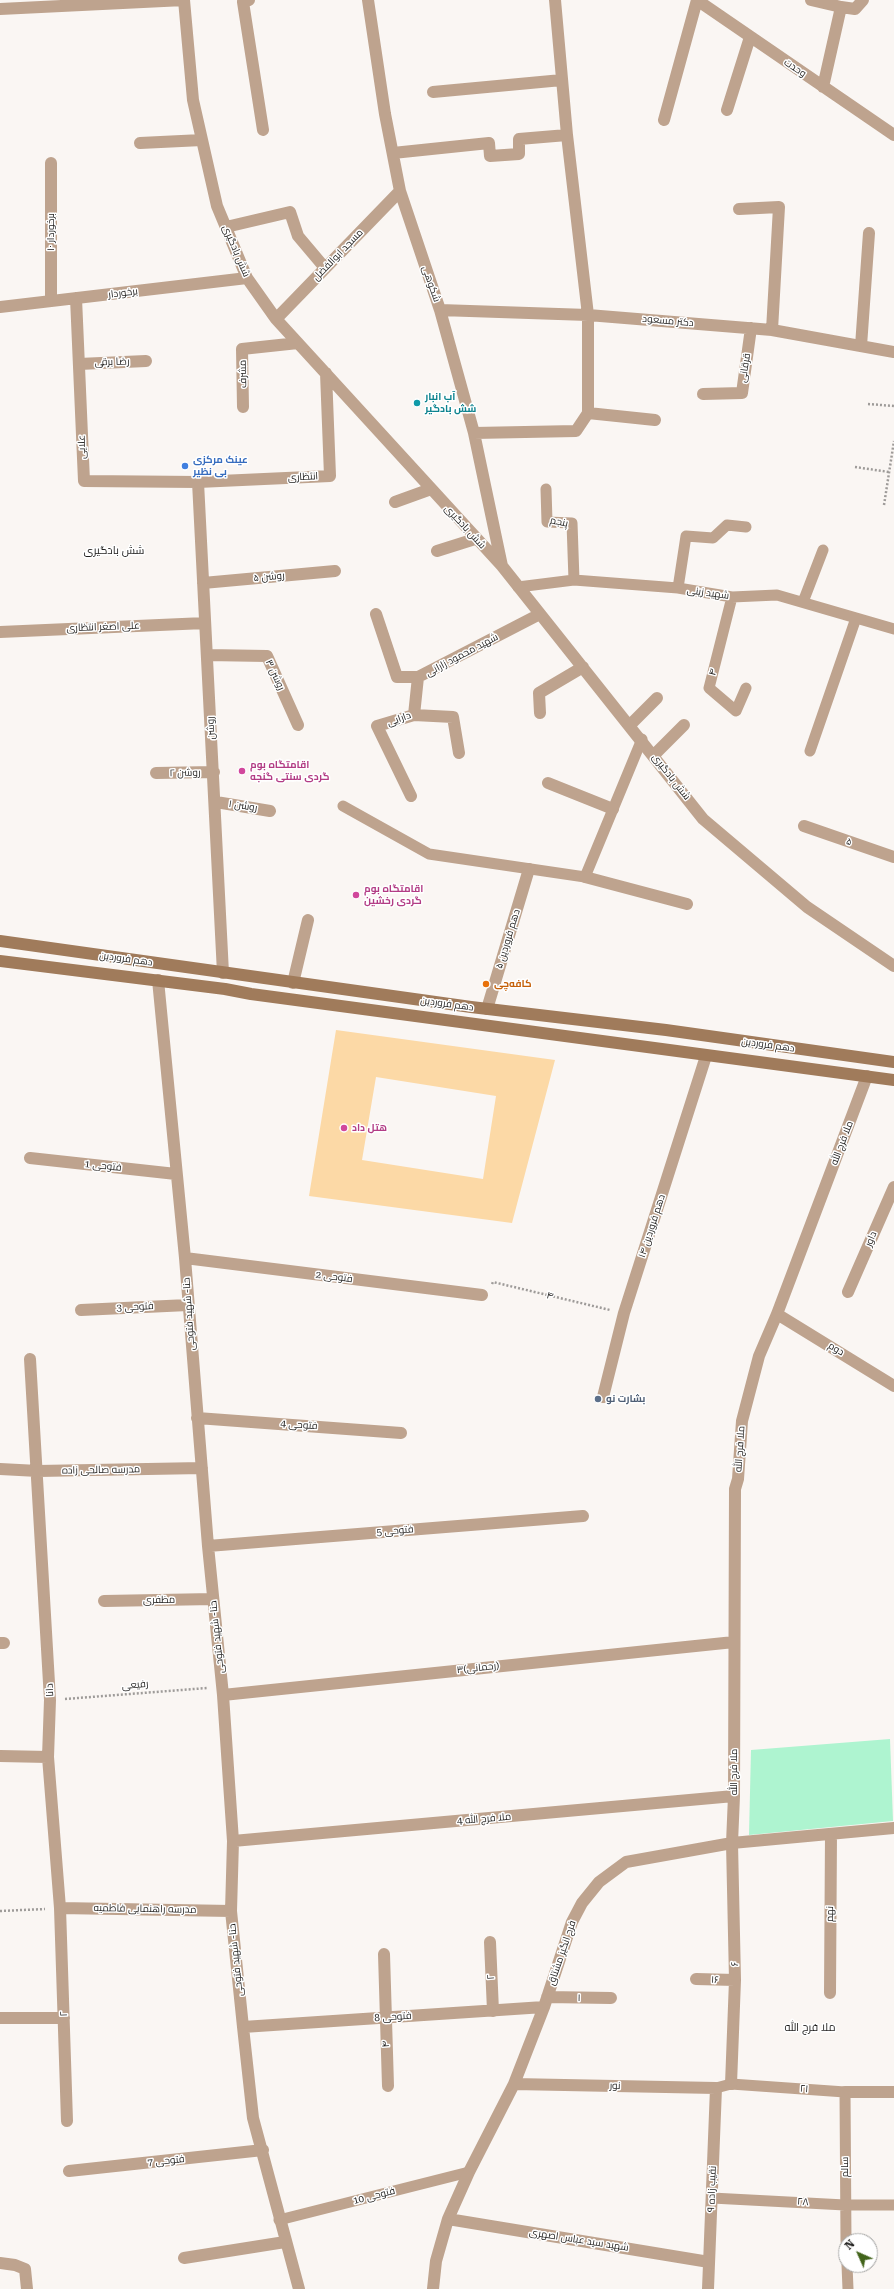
<!DOCTYPE html>
<meta charset="utf-8">
<style>
body{margin:0}
#map{position:relative;width:894px;height:2289px;overflow:hidden;background:#faf6f3;font-family:"Roboto Serif",serif}
canvas{display:block}
.north{position:absolute;left:838px;top:2233px;width:40px;height:40px;box-sizing:border-box;background:#fff;border:1px solid #a5a5a4;border-radius:50%;rotate:315deg;font-size:11px;font-weight:700;line-height:16px;text-align:center;color:#1e1d1c}
.north::after{content:'';display:block;margin:auto;width:14px;height:18px;background:#41631a;clip-path:polygon(50% 0,100% 100%,50% 72%,0 100%)}
</style>
<div id="map">
<canvas width="894" height="2289"></canvas>
<div class="north">N</div>
</div>
<script>
const g = document.querySelector('canvas').getContext('2d');
g.lineJoin = 'round';
function fill(path, color) {
  g.fillStyle = color;
  g.fill(path, 'evenodd');
}
function strokePath(path, color, width, dash) {
  g.strokeStyle = color;
  g.lineWidth = width;
  g.lineCap = dash ? 'butt' : 'round';
  g.setLineDash(dash || []);
  g.stroke(path);
}
function label(font, color, halo, rows, align = 'center') {
  g.font = font + ' "Roboto Serif",Cairo,serif';
  g.lineWidth = 3;
  g.setLineDash([]);
  g.textBaseline = 'middle';
  g.strokeStyle = halo;
  g.fillStyle = color;
  for (const [text, x, y, turn = 0] of rows) {
    g.save();
    g.translate(x, y);
    g.rotate((+turn || 0) * Math.PI / 180);
    g.textAlign = isNaN(turn) ? turn : align;
    if (halo) g.strokeText(text, 0, 0);
    g.fillText(text, 0, 0);
    g.restore();
  }
}
const green = new Path2D(`
 M890 1739 893 1821 749 1835 751 1750Z`);
const building = new Path2D(`
 M336 1030 555 1060 512 1223 309 1196ZM376 1077 496 1096 483 1179 362 1160Z`);
const path = new Path2D(`
 M868 404 894 406
 M855 467 889 472
 M884 505 894 441
 M492 1284 493 1282 610 1310
 M65 1699 207 1688
 M0 1911 45 1909`);
const lane = new Path2D(`
 M546 489 547 522 572 523 574 580
 M518 587 574 580 678 588 732 597 777 595 894 629
 M678 588 686 536 713 538 727 525 746 527
 M732 597 709 688 736 711 746 688
 M803 602 823 550
 M810 751 856 618
 M343 806 429 854 585 877 642 739
 M716 2088 731 2084 845 2092 846 2241
 M712 2198 845 2205H894
 M279 2220 469 2172
 M847 2265 848 2289`);
const street = new Path2D(`
 M184 0 193 100 217 206 247 278 276 319 502 566 703 819 807 907 894 966
 M249 0 243 2 263 130
 M368 0 385 114 400 191 440 310 474 433 502 566
 M697 0 894 135
 M811 0 841 7
 M0 9 184 0
 M823 87 841 7 855 9 863 0
 M433 92 562 80
 M727 110 750 37
 M664 120 697 0
 M140 143 202 140
 M393 153 489 143 490 156 519 154V139L567 135
 M51 163V301
 M739 209 779 207 772 330
 M226 227 290 212 298 236 325 268
 M76 298 84 481 198 482 330 476 326 373
 M0 307 247 278
 M440 310 588 315 772 330 894 352
 M276 319 400 191
 M861 346 869 233
 M79 364 146 361
 M703 394 742 393 751 328
 M243 407 242 349 298 343
 M588 413 655 420
 M474 433 576 431 588 413V315L567 135 555 0
 M198 482 223 973
 M395 502 431 489
 M437 551 475 539
 M203 583 335 571
 M376 614 397 677H418L540 614
 M0 632 205 623
 M207 655 267 656 298 725
 M540 713 539 693 583 667
 M414 715 453 717 459 753
 M630 725 657 698
 M654 755 684 725
 M156 773 214 772
 M548 783 613 809
 M411 796 377 726 414 715 418 677
 M216 802 270 811
 M804 826 894 857
 M585 877 687 904
 M158 980 185 1258 208 1546 223 1695 233 1841 231 1911 243 2027 253 2118 299 2289
 M293 983 308 920
 M487 1009 529 869
 M30 1158 176 1174
 M185 1258 482 1295
 M848 1292 894 1187
 M81 1310 188 1305
 M777 1314 894 1386
 M30 1359 50 1700 48 1757 60 1908 67 2121
 M603 1397 624 1313 706 1056
 M197 1418 401 1433
 M0 1469 38 1471 202 1468
 M208 1546 583 1516
 M104 1601 213 1599
 M0 1643H4
 M223 1695 734 1642
 M0 1756 48 1757
 M233 1841 734 1796
 M60 1908 231 1911
 M490 1942 493 2011
 M384 1954 388 2086
 M696 1979 735 1980
 M830 1993 831 1834
 M547 1997 611 1998
 M0 2018H64
 M243 2027 544 2007
 M514 2084 716 2088 708 2289
 M731 2084 735 1980 732 1843 734 1796 735 1489 738 1479 742 1421 759 1356 777 1314 867 1076
 M845 2092H894
 M69 2171 263 2150
 M448 2219 709 2262
 M184 2258 285 2242
 M0 2263 15 2265 25 2269 27 2289
 M433 2289 436 2261 448 2219 469 2172 514 2084 544 2007 572 1922 582 1903 599 1882 626 1862 732 1843 894 1828`);
const secondary = new Path2D(`
 M0 941 471 1007 666 1030 894 1062
 M0 961 225 989 251 994 894 1080`);
const markers = [
 [417,403,4,"#0f9aa8"],
 [185,466,4,"#3f7fe0"],
 [242,771,4,"#d1479c"],
 [356,895,4,"#d1479c"],
 [486,984,4,"#e8710a"],
 [344,1128,4,"#d1479c"],
 [598,1399,4,"#5c6f8a"]
];
const streetNames = [
 ["وحدت",795,68,34],
 ["برخوردار ۱۰",51,232,-90],
 ["شش بادگیری",236,251,67],
 ["مسجد ابوالفضل",338,255,-46],
 ["شکوهی",431,284,71],
 ["برخوردار",123,293,-7],
 ["دکتر مسعود",668,321,5],
 ["رضا برقی",112,362,-2],
 ["قرقانی",745,368,-81],
 ["مشرف",243,374,-91],
 ["علایی",82,447,-92],
 ["انتظاری",303,477,-3],
 ["پنجم",559,522,12],
 ["شش بادگیری",465,527,47],
 ["روشن ۵",269,577,-5],
 ["شهید زینی",708,593,8],
 ["علی اصغر انتظاری",103,627,-2],
 ["شهید محمود زارانی",462,655,-28],
 ["۴",713,672,-76],
 ["روشن ۳",275,675,65],
 ["دارایی",399,719,-20],
 ["روشن",211,728,-93],
 ["روشن ۲",185,773,-1],
 ["شش بادگیری",671,777,52],
 ["روشن ۱",243,806,9],
 ["۵",849,842,19],
 ["دهم فروردین ۵",508,939,-73],
 ["دهم فروردین",126,959,8],
 ["دهم فروردین",447,1004,8],
 ["دهم فروردین",768,1045,8],
 ["ملا فرج الله",842,1143,-69],
 ["فتوحی 1",103,1166,6],
 ["دهم فروردین ۱۴",652,1226,-72],
 ["داور",871,1239,-67],
 ["فتوحی 2",334,1277,7],
 ["۴",550,1296,14],
 ["فتوحی 3",135,1307,-3],
 ["حنا- شهید فتوحی",189,1314,-94],
 ["دوم",836,1349,31],
 ["فتوحی 4",299,1425,4],
 ["ملا فرج الله",740,1449,-86],
 ["مدرسه صالحی زاده",101,1470,-1],
 ["فتوحی 5",395,1531,-5],
 ["مظفری",159,1600,-1],
 ["حنا- شهید فتوحی",217,1637,-96],
 ["۳(رحمانی)",478,1668,-6],
 ["رفیعی",135,1685,-5],
 ["دانا",50,1690,-93],
 ["ملا فرج الله",734,1772,-90],
 ["4 ملا فرج الله",484,1819,-5],
 ["مدرسه راهنمایی فاطمیه",145,1909,1],
 ["نهم",830,1914,-89],
 ["فرح انگیز مشتاق",562,1953,-71],
 ["حنا- شهید فتوحی",236,1960,-96],
 ["۶",735,1964,-91],
 ["۲",491,1977,-93],
 ["۱۶",715,1980,2],
 ["۱",579,1998,1],
 ["۲",64,2014,-92],
 ["فتوحی 8",393,2017,-4],
 ["۴",386,2044,-93],
 ["نور",615,2086,1],
 ["۲۱",804,2089,4],
 ["فتوحی 7",166,2161,-6],
 ["سالم",845,2167,-90],
 ["نقیب زاده ۹",712,2189,-88],
 ["فتوحی 10",374,2196,-14],
 ["۲۸",803,2202,3],
 ["شهید سید عباس اصهری",579,2240,9]
];
const cultureNames = [
 ["آب انبار",425,397],
 ["شش بادگیر",425,409]
];
const shopNames = [
 ["عینک مرکزی",193,460],
 ["بی نظیر",193,472]
];
const hotelNames = [
 ["اقامتگاه بوم",250,765],
 ["گردی سنتی گنجه",250,777],
 ["اقامتگاه بوم",364,889],
 ["گردی رخشین",364,901],
 ["هتل داد",352,1128]
];
const foodNames = [
 ["کافه‌چی",494,984]
];
const serviceNames = [
 ["بشارت نو",606,1399]
];
const neighbourhoodNames = [
 ["شش بادگیری",114,551],
 ["ملا فرج الله",810,2028]
];
fill(green, '#aef4d0');
fill(building, '#fcd9a6');
strokePath(path, '#9e9b99', 2.5, [2, 2]);
strokePath(lane, '#bea38e', 11);
strokePath(street, '#bea38e', 12);
strokePath(secondary, '#a07b5b', 12);
for (const [x, y, r, color] of markers) {
  const dot = new Path2D();
  dot.arc(x, y, r, 0, 2 * Math.PI);
  g.fillStyle = color;
  g.fill(dot);
  strokePath(dot, '#fff', 1.5);
}
label('10px', '#1e1d1c', '#fff', streetNames);
label('bold 10px', '#0d838f', '#fff', cultureNames, 'left');
label('bold 10px', '#366cbe', '#fff', shopNames, 'left');
label('bold 10px', '#b23c85', '#fff', hotelNames, 'left');
label('bold 10px', '#c56008', '#fff', foodNames, 'left');
label('bold 10px', '#4e5e75', '#fff', serviceNames, 'left');
label('11px', '#1e1d1c', '#fff', neighbourhoodNames);
</script>
